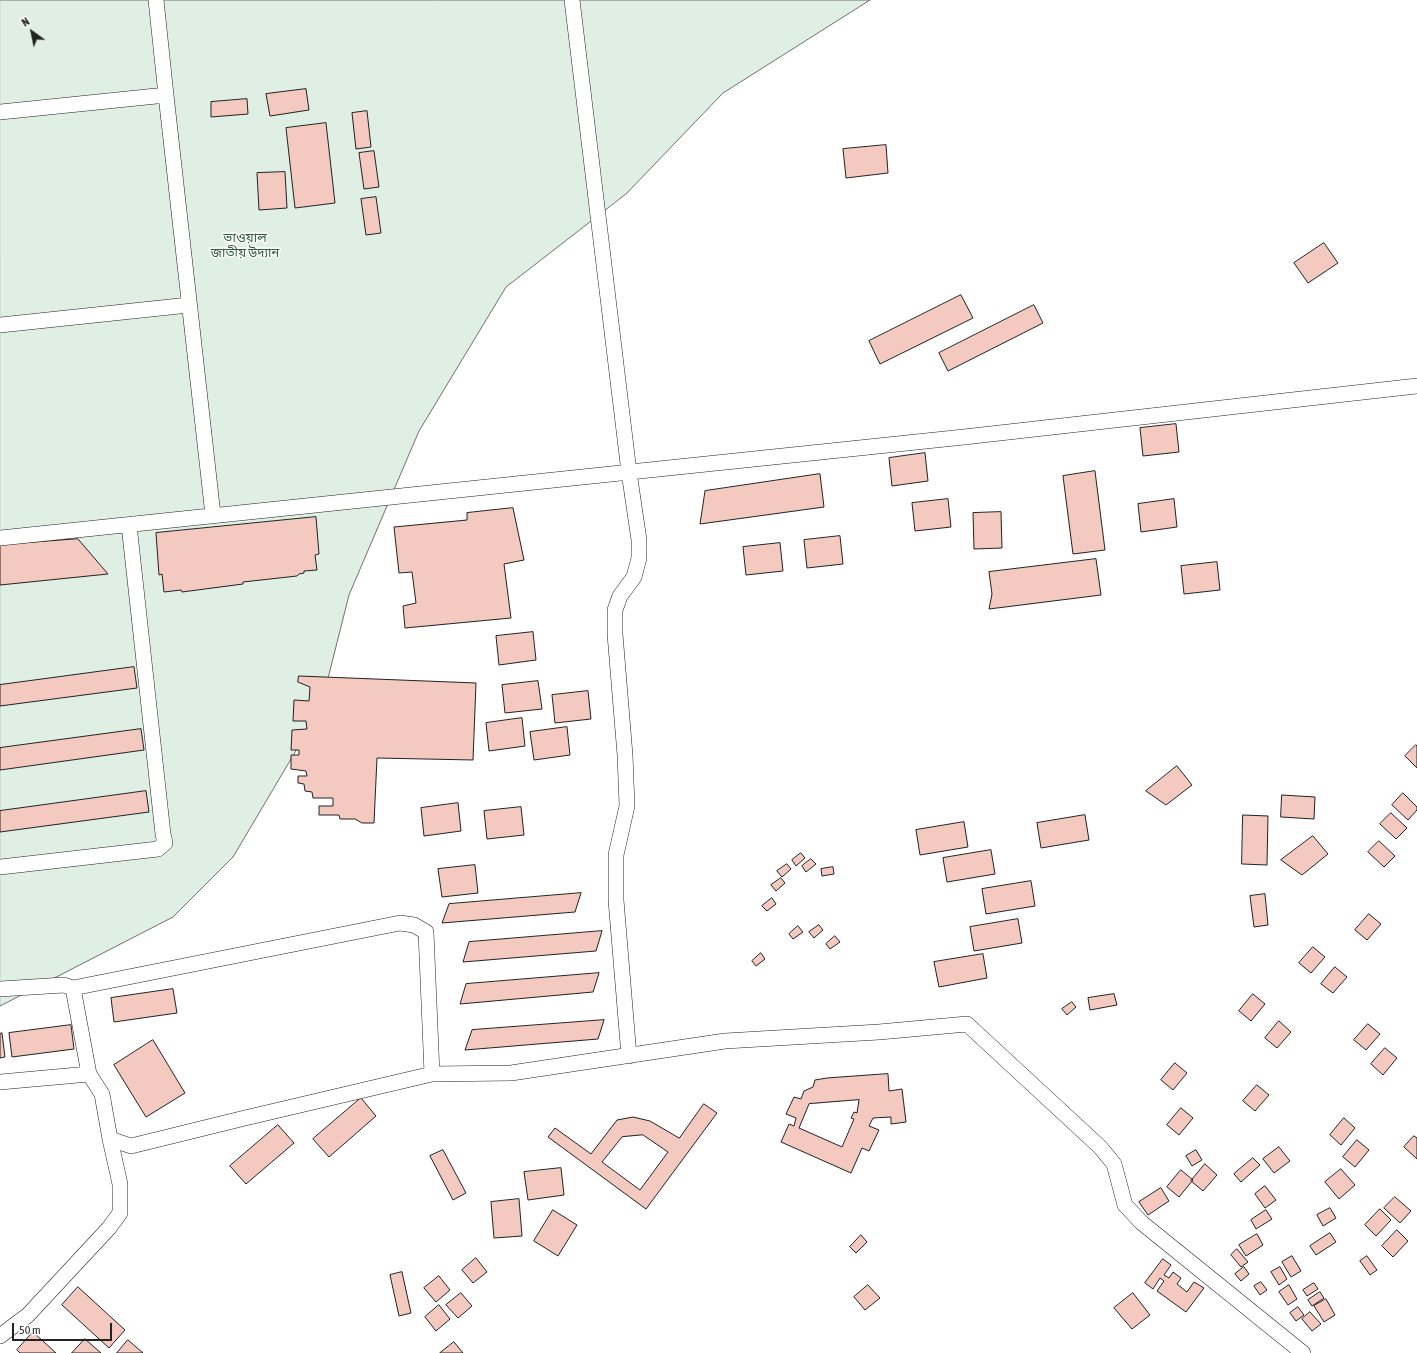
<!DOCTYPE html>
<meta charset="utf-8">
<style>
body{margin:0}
#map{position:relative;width:1417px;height:1353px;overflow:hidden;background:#fff;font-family:"Asap Condensed",sans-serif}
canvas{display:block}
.north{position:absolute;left:12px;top:12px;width:40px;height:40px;-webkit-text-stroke:3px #fff;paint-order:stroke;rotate:327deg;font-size:11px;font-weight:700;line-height:16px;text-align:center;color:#222}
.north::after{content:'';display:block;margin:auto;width:14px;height:18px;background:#222;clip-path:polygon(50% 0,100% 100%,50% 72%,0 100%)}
.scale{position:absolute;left:12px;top:1323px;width:100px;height:18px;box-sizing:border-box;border:2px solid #222;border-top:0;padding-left:5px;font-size:12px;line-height:14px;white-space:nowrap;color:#222;-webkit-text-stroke:3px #fff;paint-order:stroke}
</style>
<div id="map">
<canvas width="1417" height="1353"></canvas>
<div class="north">N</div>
<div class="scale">50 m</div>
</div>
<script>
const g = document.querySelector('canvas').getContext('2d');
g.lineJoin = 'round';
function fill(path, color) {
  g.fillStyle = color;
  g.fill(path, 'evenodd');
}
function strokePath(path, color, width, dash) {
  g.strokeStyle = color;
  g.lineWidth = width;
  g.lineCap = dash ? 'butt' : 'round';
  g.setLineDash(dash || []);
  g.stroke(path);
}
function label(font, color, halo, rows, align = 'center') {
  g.font = font + ' "Asap Condensed","Noto Sans Bengali",sans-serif';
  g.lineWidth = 3;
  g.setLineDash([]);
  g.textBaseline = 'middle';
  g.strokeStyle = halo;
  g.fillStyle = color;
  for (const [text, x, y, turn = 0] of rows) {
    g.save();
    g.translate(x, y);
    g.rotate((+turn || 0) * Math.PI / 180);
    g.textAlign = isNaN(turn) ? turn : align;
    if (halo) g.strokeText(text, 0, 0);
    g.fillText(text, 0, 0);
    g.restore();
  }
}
const green = new Path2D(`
 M0 0H870L723 93 626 194 506 287 419 431 349 595 320 710 233 857 173 917 0 1006Z`);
const building = new Path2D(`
 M306 89 309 110 270 116 266 94Z
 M247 99 248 114 211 117V102Z
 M367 111 371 147 356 149 352 113Z
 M326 123 335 203 295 208 286 128Z
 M886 145 888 173 846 178 843 149Z
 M374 151 379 187 364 189 359 153Z
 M285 172 287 208 259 210 257 173Z
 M376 197 381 233 366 235 361 199Z
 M1324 243 1338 263 1308 283 1294 263Z
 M961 295 973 318 880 364 869 341Z
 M1034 305 1043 323 948 371 939 353Z
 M1176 424 1179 452 1143 456 1140 428Z
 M925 453 928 481 892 486 889 458Z
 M1095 471 1105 550 1073 554 1063 476Z
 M820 474 824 507 700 524 705 491Z
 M948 499 951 527 915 531 912 503Z
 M1174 499 1177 527 1141 532 1138 504Z
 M513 508 524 560 504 564 511 618 405 628 403 606 416 603 412 572 399 573 394 527 467 520V513Z
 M1001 512 1002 548 974 549 973 513Z
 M316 517 319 554 315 555 317 570 304 571V573L299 574 297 576 243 582V584L182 592 181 590 164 592 162 574 159 575 156 533Z
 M840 536 843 564 807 568 804 540Z
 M78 539 108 574 0 585V545Z
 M780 543 783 571 746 575 743 547Z
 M1096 559 1101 595 989 609 992 594 989 572Z
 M1217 562 1220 590 1184 594 1181 566Z
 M533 632 536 660 499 665 496 636Z
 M134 667 137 688 0 706V685Z
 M299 676 476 683 473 760 377 758 374 823H362L355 819H340L339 815H319V806H333V798H313L312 792 305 791 304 784 298 783V776H307L306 771 291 769V755H299V750H291L292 730 307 729 306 721H293L294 700 309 701 310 687 298 682Z
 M538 681 542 709 505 713 502 685Z
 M588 691 591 719 555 723 552 695Z
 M522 718 525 746 489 751 486 723Z
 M567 727 570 755 534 760 530 732Z
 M141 729 144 750 0 770V748Z
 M1416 745 1417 746V768L1405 756Z
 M1177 766 1192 785 1166 805 1146 791Z
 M146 791 149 812 0 832V811Z
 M1403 793 1417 807V810L1408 820 1392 805Z
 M1282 795 1315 797 1314 819 1281 817Z
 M458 803 461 831 424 836 421 808Z
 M521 807 524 835 487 839 484 811Z
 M1391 813 1407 828 1396 839 1380 824Z
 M1085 815 1089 840 1041 848 1037 823Z
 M1243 815 1268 816 1267 865 1242 864Z
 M964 822 968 847 920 855 916 830Z
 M1313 836 1328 854 1302 875 1281 860Z
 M1379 841 1395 856 1384 867 1368 852Z
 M991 850 995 874 947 882 943 858Z
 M801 853 805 858 796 866 792 860Z
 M811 859 816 864 806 872 802 866Z
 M787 864 791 869 782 877 777 871Z
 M475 865 478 893 442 897 438 869Z
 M833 867 834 874 822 876 821 869Z
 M781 878 785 883 776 891 771 885Z
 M1031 881 1035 906 986 914 982 889Z
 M581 893 575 912 442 923 449 904Z
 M1265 894 1268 925 1254 927 1250 896Z
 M772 898 776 904 767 911 762 906Z
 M1369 914 1381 924 1367 940 1355 930Z
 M1018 919 1022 943 974 951 970 927Z
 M819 925 823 930 814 938 809 932Z
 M798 926 803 932 793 939 789 934Z
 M602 931 596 951 463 962 469 942Z
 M835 936 840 942 830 949 826 944Z
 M1313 947 1325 957 1311 973 1299 963Z
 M761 953 765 959 756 966 752 961Z
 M983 954 987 978 939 987 934 962Z
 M1335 967 1347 977 1333 993 1321 984Z
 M599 973 593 992 460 1004 466 984Z
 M173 989 177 1013 114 1022 111 998Z
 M1114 994 1117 1005 1090 1010 1088 998Z
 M1253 994 1265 1004 1251 1021 1239 1011Z
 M1072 1002 1076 1007 1067 1015 1062 1009Z
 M604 1020 598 1039 465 1050 472 1030Z
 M1279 1021 1291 1032 1277 1048 1265 1038Z
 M1368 1024 1380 1034 1366 1050 1354 1040Z
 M71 1025 74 1049 12 1057 9 1033Z
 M2 1033 5 1057 0 1058V1034Z
 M153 1040 185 1093 146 1117 114 1065Z
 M1385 1048 1397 1058 1383 1075 1371 1064Z
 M1175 1063 1187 1073 1173 1090 1161 1080Z
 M888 1074 889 1091 902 1089 906 1122 891 1124V1117L873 1118 869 1126 879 1130 869 1151 862 1148 851 1173 781 1142 789 1124 794 1126 796 1118 786 1114 794 1097 801 1099 804 1091 813 1087 815 1080 827 1078ZM859 1100 857 1113 854 1112 851 1118 854 1119 842 1147 799 1128 809 1104Z
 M1257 1085 1269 1095 1255 1111 1243 1101Z
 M361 1098 376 1116 329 1157 313 1139Z
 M704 1104 717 1113 646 1209 548 1137 555 1128 591 1154 617 1120 633 1117 650 1121 679 1138ZM643 1135 668 1152 640 1190 602 1162 622 1137Z
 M1181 1108 1193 1118 1179 1135 1167 1125Z
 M1344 1118 1355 1128 1341 1145 1330 1135Z
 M278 1125 294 1143 246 1184 230 1166Z
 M1414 1136 1417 1138V1159L1404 1147Z
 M1357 1140 1369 1150 1355 1167 1343 1157Z
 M1279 1147 1290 1161 1274 1173 1263 1159Z
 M443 1150 466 1193 453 1200 430 1156Z
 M1196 1150 1202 1160 1192 1166 1186 1156Z
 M1253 1158 1260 1165 1241 1182 1234 1174Z
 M1205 1164 1217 1175 1203 1191 1191 1181Z
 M561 1168 564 1195 528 1200 524 1172Z
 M1341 1169 1355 1185 1339 1199 1325 1182Z
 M1181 1170 1193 1180 1179 1197 1167 1187Z
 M1265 1186 1276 1200 1265 1208 1255 1194Z
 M1161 1188 1169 1201 1148 1215 1139 1202Z
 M1395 1197 1411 1211 1400 1223 1384 1208Z
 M519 1199 522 1236 494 1238 491 1202Z
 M1330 1208 1336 1218 1323 1226 1317 1215Z
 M1380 1209 1391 1220 1376 1236 1365 1225Z
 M553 1210 577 1225 558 1256 534 1241Z
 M1266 1210 1272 1219 1256 1229 1251 1220Z
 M1397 1230 1408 1241 1393 1257 1382 1246Z
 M1330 1233 1336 1242 1316 1255 1310 1246Z
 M1257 1234 1263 1245 1246 1256 1239 1245Z
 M861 1235 867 1242 856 1253 850 1247Z
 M1237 1249 1248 1262 1241 1267 1231 1255Z
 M1292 1256 1301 1271 1291 1277 1282 1262Z
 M1367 1256 1377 1270 1370 1275 1360 1261Z
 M476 1258 487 1272 473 1283 462 1270Z
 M1163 1259 1171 1265 1164 1275 1169 1278 1173 1272 1181 1278 1177 1284 1187 1292 1194 1282 1204 1288 1186 1312 1157 1291 1164 1281 1160 1278 1153 1289 1145 1283Z
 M1244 1267 1249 1274 1241 1281 1235 1274Z
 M1280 1267 1287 1279 1279 1285 1271 1272Z
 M402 1272 411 1313 399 1316 390 1275Z
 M439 1276 450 1290 436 1302 424 1288Z
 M1261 1282 1267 1290 1260 1295 1254 1286Z
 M1314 1283 1318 1289 1307 1296 1303 1290Z
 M868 1285 880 1298 865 1310 854 1297Z
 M1289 1285 1297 1299 1288 1305 1279 1292Z
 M78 1287 125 1330 109 1348 62 1305Z
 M1320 1292 1324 1298 1312 1306 1308 1300Z
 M461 1293 472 1306 458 1318 446 1305Z
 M1133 1293 1150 1315 1132 1329 1114 1308Z
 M1326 1299 1335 1315 1324 1322 1314 1306Z
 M439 1305 450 1319 436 1331 425 1317Z
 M1298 1307 1304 1315 1296 1321 1290 1313Z
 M1310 1312 1321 1324 1312 1331 1302 1319Z
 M33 1332 56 1353H20L17 1350Z
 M85 1339 101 1353H72Z
 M128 1340 143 1353H117Z
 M454 1342 463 1353H440Z`);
const minor = new Path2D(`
 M572 0 629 472 639 540V558L634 577 620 596 615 610V634L625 755 627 806 616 855V900L629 1056
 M166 95 213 515
 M0 112 166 95 156 0
 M0 325 189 305
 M0 538 964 437 1417 386
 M0 867 158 849 165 843 163 834 129 525
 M73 988 400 923 414 925 426 932 432 1074
 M0 989 64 985 73 988 89 1074
 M0 1082 89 1074 102 1094 110 1139 131 1146 245 1118 432 1074 511 1073 725 1041 879 1032 967 1024 1100 1147 1114 1164 1125 1205 1142 1223 1303 1353
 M0 1336 28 1315 109 1228 120 1213V1184L110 1139`);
const parkNames = [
 ["ভাওয়াল",245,238],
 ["জাতীয় উদ্যান",245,253]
];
fill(green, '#e0efe3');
strokePath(green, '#6f6f6f', 1);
fill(building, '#f3c9c0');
strokePath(building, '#222', 1);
strokePath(minor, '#222', 16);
strokePath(minor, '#fff', 15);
label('13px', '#2f5e38', '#fff', parkNames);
</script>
